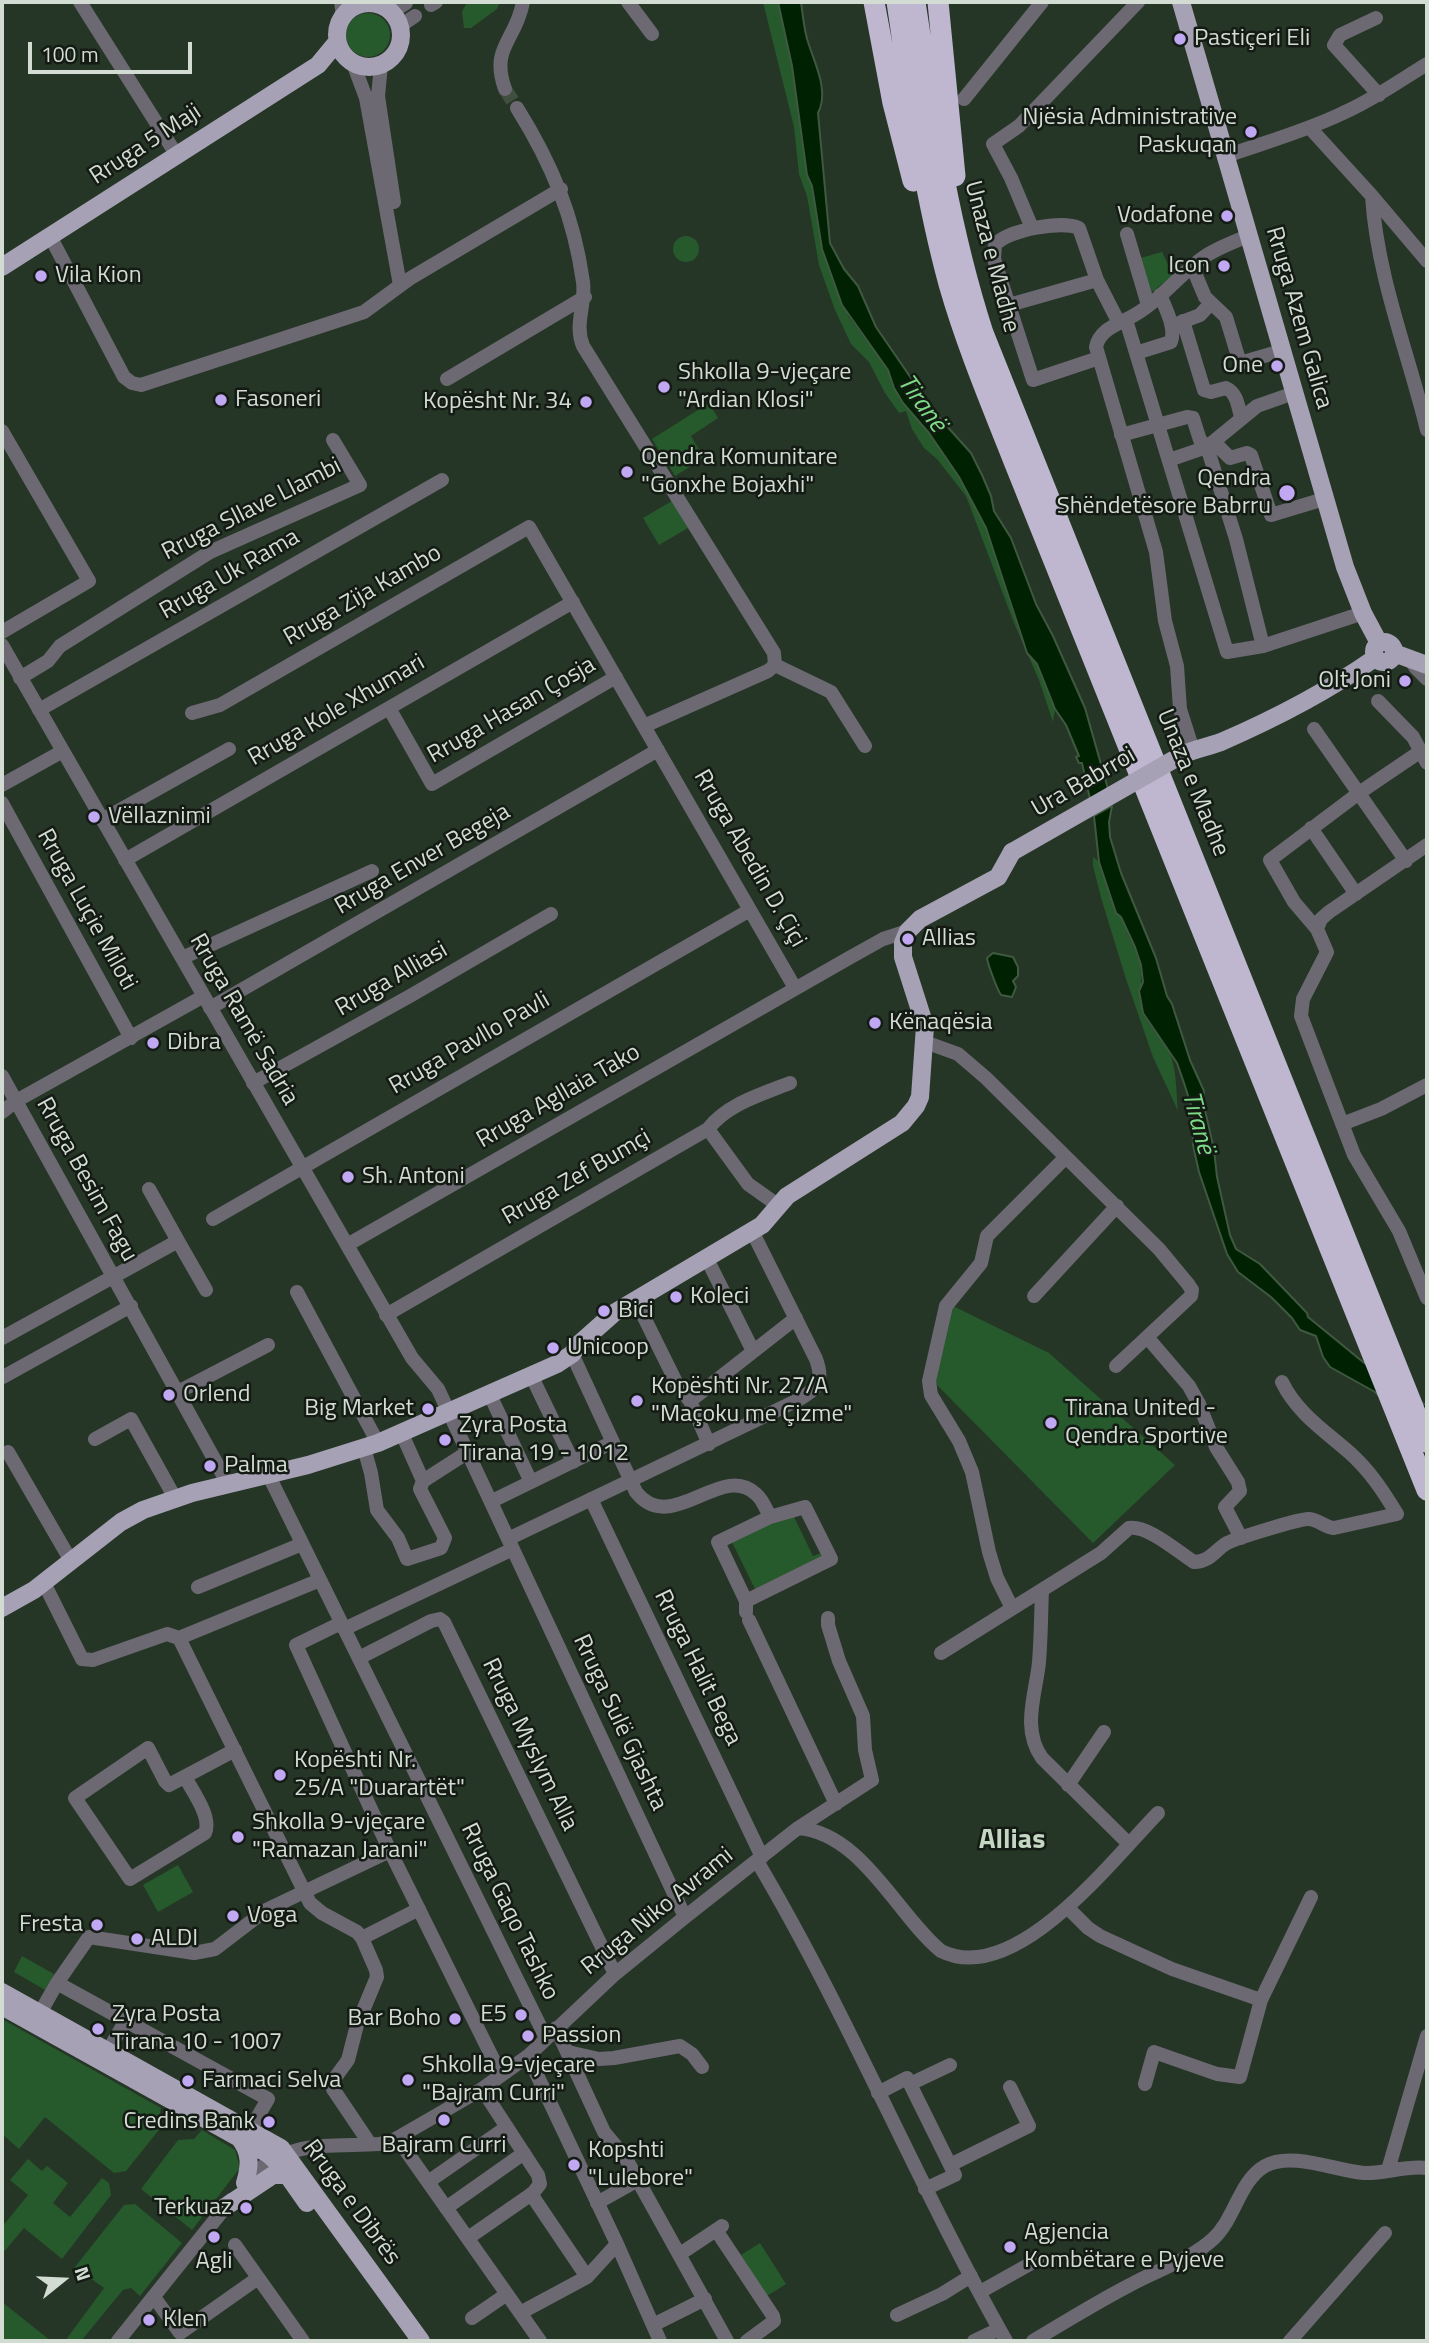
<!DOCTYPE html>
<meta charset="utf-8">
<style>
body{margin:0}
#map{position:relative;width:1429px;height:2343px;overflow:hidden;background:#263626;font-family:"Titillium Web",sans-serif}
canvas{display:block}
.frame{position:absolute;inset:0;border:4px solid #d2dcd2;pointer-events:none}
.north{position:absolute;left:28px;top:2245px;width:70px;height:70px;-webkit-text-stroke:5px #141b14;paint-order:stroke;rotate:72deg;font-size:19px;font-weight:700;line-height:28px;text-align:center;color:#d2dcd2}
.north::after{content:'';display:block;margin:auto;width:24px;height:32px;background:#d2dcd2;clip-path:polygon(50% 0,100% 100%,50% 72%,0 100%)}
.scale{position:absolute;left:28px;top:42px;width:164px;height:32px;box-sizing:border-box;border:4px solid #d2dcd2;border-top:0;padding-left:9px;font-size:21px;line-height:24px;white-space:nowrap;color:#d2dcd2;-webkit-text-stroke:5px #141b14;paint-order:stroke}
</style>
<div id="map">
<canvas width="1429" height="2343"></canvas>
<div class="frame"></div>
<div class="north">N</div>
<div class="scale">100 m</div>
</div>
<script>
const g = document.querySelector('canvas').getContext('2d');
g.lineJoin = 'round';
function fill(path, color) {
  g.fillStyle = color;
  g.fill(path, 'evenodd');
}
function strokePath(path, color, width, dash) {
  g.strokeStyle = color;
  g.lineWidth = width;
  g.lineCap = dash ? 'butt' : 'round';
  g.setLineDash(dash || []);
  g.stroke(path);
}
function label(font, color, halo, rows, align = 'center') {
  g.font = font + ' "Titillium Web",sans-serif';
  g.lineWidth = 5;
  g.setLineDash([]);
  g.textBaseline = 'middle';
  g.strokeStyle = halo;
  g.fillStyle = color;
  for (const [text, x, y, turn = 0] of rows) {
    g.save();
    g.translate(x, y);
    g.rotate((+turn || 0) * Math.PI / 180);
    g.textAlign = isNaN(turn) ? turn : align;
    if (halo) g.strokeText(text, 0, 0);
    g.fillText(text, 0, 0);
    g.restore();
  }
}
const green = new Path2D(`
 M467 2H500L497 9 471 28H464L462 12Z
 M763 2H778L792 66 807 174 812 186 815 203 848 316 888 370 894 388 903 403 929 433 959 477 986 528 1020 635 1027 653 1037 663 1055 709 1053 722 1039 680 1014 623 966 496 937 459 924 448 912 429 906 411 899 413 885 393 869 362 851 344 835 310 819 265 807 196 799 174 794 127Z
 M346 35a22 22 0 1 1 44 0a22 22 0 1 1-44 0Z
 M673 249a13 13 0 1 1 26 0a13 13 0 1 1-26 0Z
 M1162 252 1173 275 1151 293 1137 259Z
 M709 403 718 418 691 436 704 458 675 476 652 439Z
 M672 501 688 528 659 545 643 518Z
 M1093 857 1099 862 1129 937C1147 965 1138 982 1143 1011 1146 1025 1160 1035 1167 1047 1177 1065 1176 1091 1178 1111L1153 1057 1126 979 1102 901 1093 866Z
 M951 1305 1049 1353 1175 1465 1093 1543 933 1381Z
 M799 1508 794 1517 813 1556 821 1553 822 1556 755 1589 731 1540Z
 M178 1865 193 1892 158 1912 143 1885Z
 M22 1956 54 1974 45 1990 14 1972Z
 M2 2019 161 2108 159 2119 162 2126 126 2171 114 2173 45 2117 19 2149 2 2134Z
 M202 2130 235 2150 240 2168 192 2230 141 2189 178 2140 194 2139Z
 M28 2159 42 2171 47 2166 68 2183 53 2203 70 2217 102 2178 109 2183 111 2195 62 2259 24 2228 2 2254V2227L28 2195 10 2180Z
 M135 2204 182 2243 140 2296 131 2288 123 2290 81 2341H65L104 2288 75 2267 124 2205Z
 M760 2243 786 2284 767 2296 741 2255Z
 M2 2302 51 2341H2Z`);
const water = new Path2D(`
 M778 2H801C803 16 804 32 809 45 816 66 829 92 818 113L830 243 844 269 858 286 876 327 935 413 971 453 982 475 991 496 994 511 1011 538 1036 604 1053 636 1085 708 1108 789 1090 799 1082 763H1079L1076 757 1079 756 1066 725 1055 709 1037 664 1027 653 986 528 959 477 929 433 903 403 894 388 888 370 842 305 822 249 812 186 807 175 792 66Z
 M1112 806 1109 822 1110 837 1121 873 1156 958 1167 996 1172 1004 1190 1060 1204 1091 1203 1101 1214 1150 1217 1177 1230 1235 1236 1249 1260 1264 1307 1313 1308 1317 1363 1362 1427 1406V1428L1404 1420 1375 1392 1330 1367 1323 1357 1316 1336 1300 1330 1292 1318 1271 1297 1238 1272 1227 1254 1199 1172 1193 1145 1192 1108 1184 1083 1177 1063 1143 1013 1139 991 1143 982 1141 965 1135 947 1121 917 1116 913 1099 862 1094 816Z
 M993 953 1013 957 1018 967V976L1013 981 1016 987 1012 997 1001 995C997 989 988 965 987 958Z`);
const minorTunnel = new Path2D(`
 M505 89 517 108`);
const minor = new Path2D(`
 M80 2 176 154
 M341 2 343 15
 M352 2 355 5
 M628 2 652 34
 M431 5 436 2
 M392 12 406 3
 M1376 18 1340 35 1334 45 1379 95
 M400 26 415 16
 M353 63 366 98 400 285
 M381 65 378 96 394 202
 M505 89C490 47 516 41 523 2
 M964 99 1042 2
 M517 108C552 164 574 217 583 282 586 304 574 324 583 346L774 653 775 665
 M1310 128 1372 196 1427 261
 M1226 156C1266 142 1306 131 1343 113 1373 100 1399 81 1427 64
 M1372 196C1377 276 1408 352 1427 430
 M1032 228 1011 178 993 144 1019 126 1138 2
 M1127 234 1148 305
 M50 236 124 377 132 383 141 385 364 312 409 279 561 189
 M1192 266 1205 297 1226 317 1240 363 1281 351
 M1009 305 1097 280
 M1126 320 1227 652 1263 646 1363 613
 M1183 321 1204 390 1211 392 1226 388C1237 393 1238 406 1241 417
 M1174 325 1200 315 1211 303
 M1136 353 1171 342C1176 328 1166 309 1160 295
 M1099 358 1033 380 994 259 995 245C1007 230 1062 220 1079 228L1097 280 1119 323
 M447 379 585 297
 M2 431 89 581 2 632
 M1121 435 1187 417 1193 418 1200 440 1207 447 1236 539 1263 646
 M1214 442 1230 458 1247 453 1251 455 1271 515 1324 499
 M1169 460 1207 447 1257 406 1294 393
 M2 645 412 1358 438 1389 685 1917
 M1410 659 1416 668 1427 679
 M775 665 831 692 865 746
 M20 678 48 661 60 646 210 552 360 485 333 440
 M1378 701 1413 737 1427 763
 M389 708 432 784 616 677
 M39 710 442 480
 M192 713 220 705 529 527 795 988
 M644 726 768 671 775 665
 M1314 729 1406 861
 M1193 750 1180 709 1177 666 1165 621 1156 552 1096 347C1099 331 1114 326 1127 319 1157 305 1177 276 1204 257 1217 248 1234 242 1248 236
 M1421 751 1359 793 1270 860 1294 902 1317 929 1327 952 1303 999 1301 1016 1354 1155 1399 1231 1427 1298
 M2 785 63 751
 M2 803 131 1038
 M102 820 229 749
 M1311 828 1356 894
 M125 860 573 602
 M1317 929 1321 919 1329 912 1427 845
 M182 958 372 871
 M210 1008 658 750
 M925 1042 958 1054 986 1078 1159 1249 1188 1284 1192 1290 1191 1296 1116 1366
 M2 1076 228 1484
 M253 1083 410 996 551 914
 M2 1112 16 1101 204 996
 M1342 1124 1381 1109 1427 1085
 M708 1129 748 1184 779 1206
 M149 1189 178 1241
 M213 1219 750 910
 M347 1245 849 958 883 939 908 931
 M706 1257 753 1351
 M297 1292 378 1443
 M1034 1296 1117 1206
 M635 1299 678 1386 690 1401 709 1444
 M386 1315 708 1129C727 1104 762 1094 790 1083
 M1147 1337 1189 1386 1199 1404 1216 1447 1238 1482 1240 1491 1225 1507 1241 1538
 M2 1338 178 1241 206 1290
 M572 1354 636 1492C671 1537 722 1461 756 1494 763 1500 766 1509 770 1517
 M531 1375 573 1462
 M3 1377 131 1306
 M178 1392 268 1345
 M490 1395 531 1482
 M690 1401 796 1318
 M95 1439 131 1419 175 1498
 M364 1448 371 1473 377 1510 398 1538 407 1559 441 1548 445 1538 420 1489 423 1481 402 1434
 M8 1452 71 1561
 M268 1474 546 2038
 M423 1481 468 1452
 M591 1499 762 1857
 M492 1501 613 1442
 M508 1539 796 1401C816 1390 825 1383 816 1359L752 1231
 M44 1583 82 1659 93 1660 167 1634 179 1638 310 1903 322 1913 357 1932 362 1938 376 1970 377 1977 357 2025 348 2060 332 2082 333 2089 370 2144
 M198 1587 302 1544
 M1042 1590C1041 1614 1041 1638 1039 1662 1036 1694 1021 1728 1042 1758L1128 1843
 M1012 1608 997 1578 989 1552 972 1472 959 1441 931 1395 929 1381 946 1306 981 1263 987 1236 1065 1158
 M746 1612V1601L718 1542 770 1517 805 1507 831 1559 746 1601
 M749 1620 836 1804
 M341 1623 296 1645 390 1851 501 2075
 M344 1629 513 1549
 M179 1638 320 1580
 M941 1653 1101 1553 1129 1528C1148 1525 1178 1552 1194 1562 1210 1562 1215 1550 1227 1543 1237 1538 1299 1519 1308 1519 1318 1519 1324 1527 1334 1528L1397 1514C1383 1491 1370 1471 1350 1453 1325 1431 1297 1413 1282 1382
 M359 1658 431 1621 440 1619 444 1622 615 1974
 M185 1777C193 1792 212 1817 205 1833L130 1879 75 1798 148 1748 165 1781 169 1785 235 1750
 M1068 1785 1104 1732
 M798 1828C862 1833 897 1915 941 1951 1015 1988 1112 1860 1158 1813
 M757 1861C849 2016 917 2184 1006 2341
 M1068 1908 1088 1928 1100 1936 1172 1969 1261 2000
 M362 1938 419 1909
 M57 1983 268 2099 250 2130
 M40 2013 57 1983 89 1937 194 1953 215 1949 266 1910 390 1851
 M556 2028 604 2132 625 2157 727 2341
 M108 2051 126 2020
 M568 2052 599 2059 614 2058 680 2046 692 2054 702 2067
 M528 2056 617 2244 660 2341
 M910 2084 950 2065
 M1145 2084 1154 2052 1217 2074 1240 2077 1261 2000 1311 1897
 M878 2093 907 2078 955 2175 925 2189
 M397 2138 540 2341
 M950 2165 1029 2126 1010 2087
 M1388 2170 1427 2036
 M246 2182C284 2139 327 2147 379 2144L392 2141 482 2089 528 2056 615 1974 685 1917 798 1828 872 1780 865 1750 863 1716 839 1661 828 1625V1618
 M428 2182 507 2127
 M531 2194 587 2277
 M597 2203 638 2180
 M446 2208 524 2153
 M716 2230 773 2316 774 2321 747 2341
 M468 2238 533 2193 540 2184 538 2175 482 2089
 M235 2245 303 2341
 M680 2254 722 2226
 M980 2292 1037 2260
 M154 2297 180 2333 258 2278
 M520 2313 587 2277 617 2244
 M897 2315 942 2294 971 2276
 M472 2318 507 2294
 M653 2325 705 2299
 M118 2341 231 2200
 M974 2341 999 2329
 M1033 2341C1065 2322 1097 2302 1130 2285 1157 2270 1190 2260 1213 2239 1235 2219 1239 2181 1265 2166 1292 2151 1336 2171 1364 2173 1385 2174 1406 2165 1427 2168
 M1290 2341 1385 2233`);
const major = new Path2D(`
 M1181 2 1345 567 1363 613 1379 643
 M337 35a32 32 0 1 1 64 0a32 32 0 1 1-64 0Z
 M2 267 318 65 337 42
 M1374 652a10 10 0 1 1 20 0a10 10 0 1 1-20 0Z
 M1394 653 1427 665
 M1180 756C1193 749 1208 747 1221 742 1274 719 1328 691 1375 658
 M2 1608 34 1590 121 1522 143 1510 192 1493 308 1465 378 1443 557 1364 572 1354 579 1344 614 1313 762 1225 787 1196 902 1123 916 1106 920 1097 925 1026 903 957V943L908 931 920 919 998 877 1012 852
 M2 1992 281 2148 421 2341
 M2 2006 268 2154 281 2166 307 2203
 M240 2139C251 2153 250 2166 245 2183
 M225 2207 273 2175H288`);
const highway = new Path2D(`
 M874 2 893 103 913 181
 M897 2C911 96 924 192 949 284 967 347 993 408 1017 469L1427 1490
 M915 2C932 114 948 225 983 333L1427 1442
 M938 2 955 176`);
const majorBridge = new Path2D(`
 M1012 852 1180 756`);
const markers = [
 [1180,39,7,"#c1a8f3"],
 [1251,132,7,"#c1a8f3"],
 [1227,216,7,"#c1a8f3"],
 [1224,266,7,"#c1a8f3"],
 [41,276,7,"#c1a8f3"],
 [1277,366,7,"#c1a8f3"],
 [664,387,7,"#c1a8f3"],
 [221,400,7,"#c1a8f3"],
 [586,402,7,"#c1a8f3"],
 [627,472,7,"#c1a8f3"],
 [1287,493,9,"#c1a8f3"],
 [1405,681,7,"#c1a8f3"],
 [94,817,7,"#c1a8f3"],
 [908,939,7,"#c1a8f3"],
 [875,1023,7,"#c1a8f3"],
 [153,1043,7,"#c1a8f3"],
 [348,1177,7,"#c1a8f3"],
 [676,1297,7,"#c1a8f3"],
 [604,1311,7,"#c1a8f3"],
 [553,1348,7,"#c1a8f3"],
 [169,1395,7,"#c1a8f3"],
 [637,1401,7,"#c1a8f3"],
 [428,1409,7,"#c1a8f3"],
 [1051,1423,7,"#c1a8f3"],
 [445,1440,7,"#c1a8f3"],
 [210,1466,7,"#c1a8f3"],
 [280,1775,7,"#c1a8f3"],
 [238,1837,7,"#c1a8f3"],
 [233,1916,7,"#c1a8f3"],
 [97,1925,7,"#c1a8f3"],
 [137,1939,7,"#c1a8f3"],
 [521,2015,7,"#c1a8f3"],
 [455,2019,7,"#c1a8f3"],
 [98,2029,7,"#c1a8f3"],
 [528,2036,7,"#c1a8f3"],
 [408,2080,7,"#c1a8f3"],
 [188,2081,7,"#c1a8f3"],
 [444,2120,7,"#c1a8f3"],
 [269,2122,7,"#c1a8f3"],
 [574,2165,7,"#c1a8f3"],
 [246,2208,7,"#c1a8f3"],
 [214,2237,7,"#c1a8f3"],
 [1010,2247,7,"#c1a8f3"],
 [149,2320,7,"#c1a8f3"]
];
const poiNames = [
 ["Pastiçeri Eli",1194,39],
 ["Njësia Administrative",1237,118,"right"],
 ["Paskuqan",1237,146,"right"],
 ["Vodafone",1213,216,"right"],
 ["Icon",1210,266,"right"],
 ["Vila Kion",55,276],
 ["One",1263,366,"right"],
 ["Shkolla 9-vjeçare",678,373],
 ["\"Ardian Klosi\"",678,401],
 ["Fasoneri",235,400],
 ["Kopësht Nr. 34",572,402,"right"],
 ["Qendra Komunitare",641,458],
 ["\"Gonxhe Bojaxhi\"",641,486],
 ["Qendra",1271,479,"right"],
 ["Shëndetësore Babrru",1271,507,"right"],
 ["Olt Joni",1391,681,"right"],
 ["Vëllaznimi",108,817],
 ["Allias",922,939],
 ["Kënaqësia",889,1023],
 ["Dibra",167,1043],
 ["Sh. Antoni",362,1177],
 ["Koleci",690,1297],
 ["Bici",618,1311],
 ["Unicoop",567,1348],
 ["Kopështi Nr. 27/A",651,1387],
 ["\"Maçoku me Çizme\"",651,1415],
 ["Orlend",183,1395],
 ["Big Market",414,1409,"right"],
 ["Tirana United -",1065,1409],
 ["Qendra Sportive",1065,1437],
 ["Zyra Posta",459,1426],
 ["Tirana 19 - 1012",459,1454],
 ["Palma",224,1466],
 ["Kopështi Nr.",294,1761],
 ["25/A \"Duarartët\"",294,1789],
 ["Shkolla 9-vjeçare",252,1823],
 ["\"Ramazan Jarani\"",252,1851],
 ["Voga",247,1916],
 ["Fresta",83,1925,"right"],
 ["ALDI",151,1939],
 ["Zyra Posta",112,2015],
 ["Tirana 10 - 1007",112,2043],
 ["E5",507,2015,"right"],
 ["Bar Boho",441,2019,"right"],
 ["Passion",542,2036],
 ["Shkolla 9-vjeçare",422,2066],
 ["\"Bajram Curri\"",422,2094],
 ["Farmaci Selva",202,2081],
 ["Credins Bank",255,2122,"right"],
 ["Bajram Curri",444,2146,"center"],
 ["Kopshti",588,2151],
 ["\"Lulebore\"",588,2179],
 ["Terkuaz",232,2208,"right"],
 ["Agjencia",1024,2233],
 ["Kombëtare e Pyjeve",1024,2261],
 ["Agli",214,2262,"center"],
 ["Klen",163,2320]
];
const streetNames = [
 ["Rruga 5 Maji",146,145,-33],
 ["Unaza e Madhe",991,257,75],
 ["Rruga Azem Galica",1298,318,74],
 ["Rruga Sllave Llambi",252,510,-27],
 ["Rruga Uk Rama",230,575,-30],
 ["Rruga Zija Kambo",363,596,-30],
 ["Rruga Kole Xhumari",337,711,-30],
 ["Rruga Hasan Çosja",512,711,-30],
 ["Ura Babrroi",1084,783,-30],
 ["Unaza e Madhe",1192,783,68],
 ["Rruga Abedin D. Çiçi",749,859,60],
 ["Rruga Enver Begeja",423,860,-30],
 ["Rruga Luçie Miloti",86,910,61],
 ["Rruga Alliasi",392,980,-30],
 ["Rruga Ramë Sadria",243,1020,60],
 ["Rruga Pavllo Pavli",470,1044,-30],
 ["Rruga Agllaia Tako",559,1097,-30],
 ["Rruga Zef Bumçi",577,1178,-30],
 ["Rruga Besim Fagu",86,1180,61],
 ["Rruga Halit Bega",697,1668,64],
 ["Rruga Sulë Gjashta",619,1723,65],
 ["Rruga Myslym Alla",529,1745,64],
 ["Rruga Gaqo Tashko",509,1912,64],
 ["Rruga Niko Avrami",658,1912,-39],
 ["Rruga e Dibrës",351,2203,54]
];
const waterNames = [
 ["Tiranë",921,404,54],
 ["Tiranë",1197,1123,75]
];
const quarterNames = [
 ["Allias",1012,1841]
];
fill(green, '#26592b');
fill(water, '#002102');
strokePath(water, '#3f5940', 2);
strokePath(minorTunnel, '#404f40', 14, [14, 7]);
strokePath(minor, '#6c6973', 14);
strokePath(major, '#a7a1b5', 18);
strokePath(highway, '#beb7cf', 21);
strokePath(majorBridge, '#a7a1b5', 18);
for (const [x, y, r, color] of markers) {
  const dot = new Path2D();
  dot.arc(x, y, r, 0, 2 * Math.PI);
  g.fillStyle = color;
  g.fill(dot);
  strokePath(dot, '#141b14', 2.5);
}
label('24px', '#d2dcd2', '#141b14', poiNames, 'left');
label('24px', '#d2dcd2', '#141b14', streetNames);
label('italic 26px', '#7edb85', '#141b14', waterNames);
label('bold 28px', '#c3d7c3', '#141b14', quarterNames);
</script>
